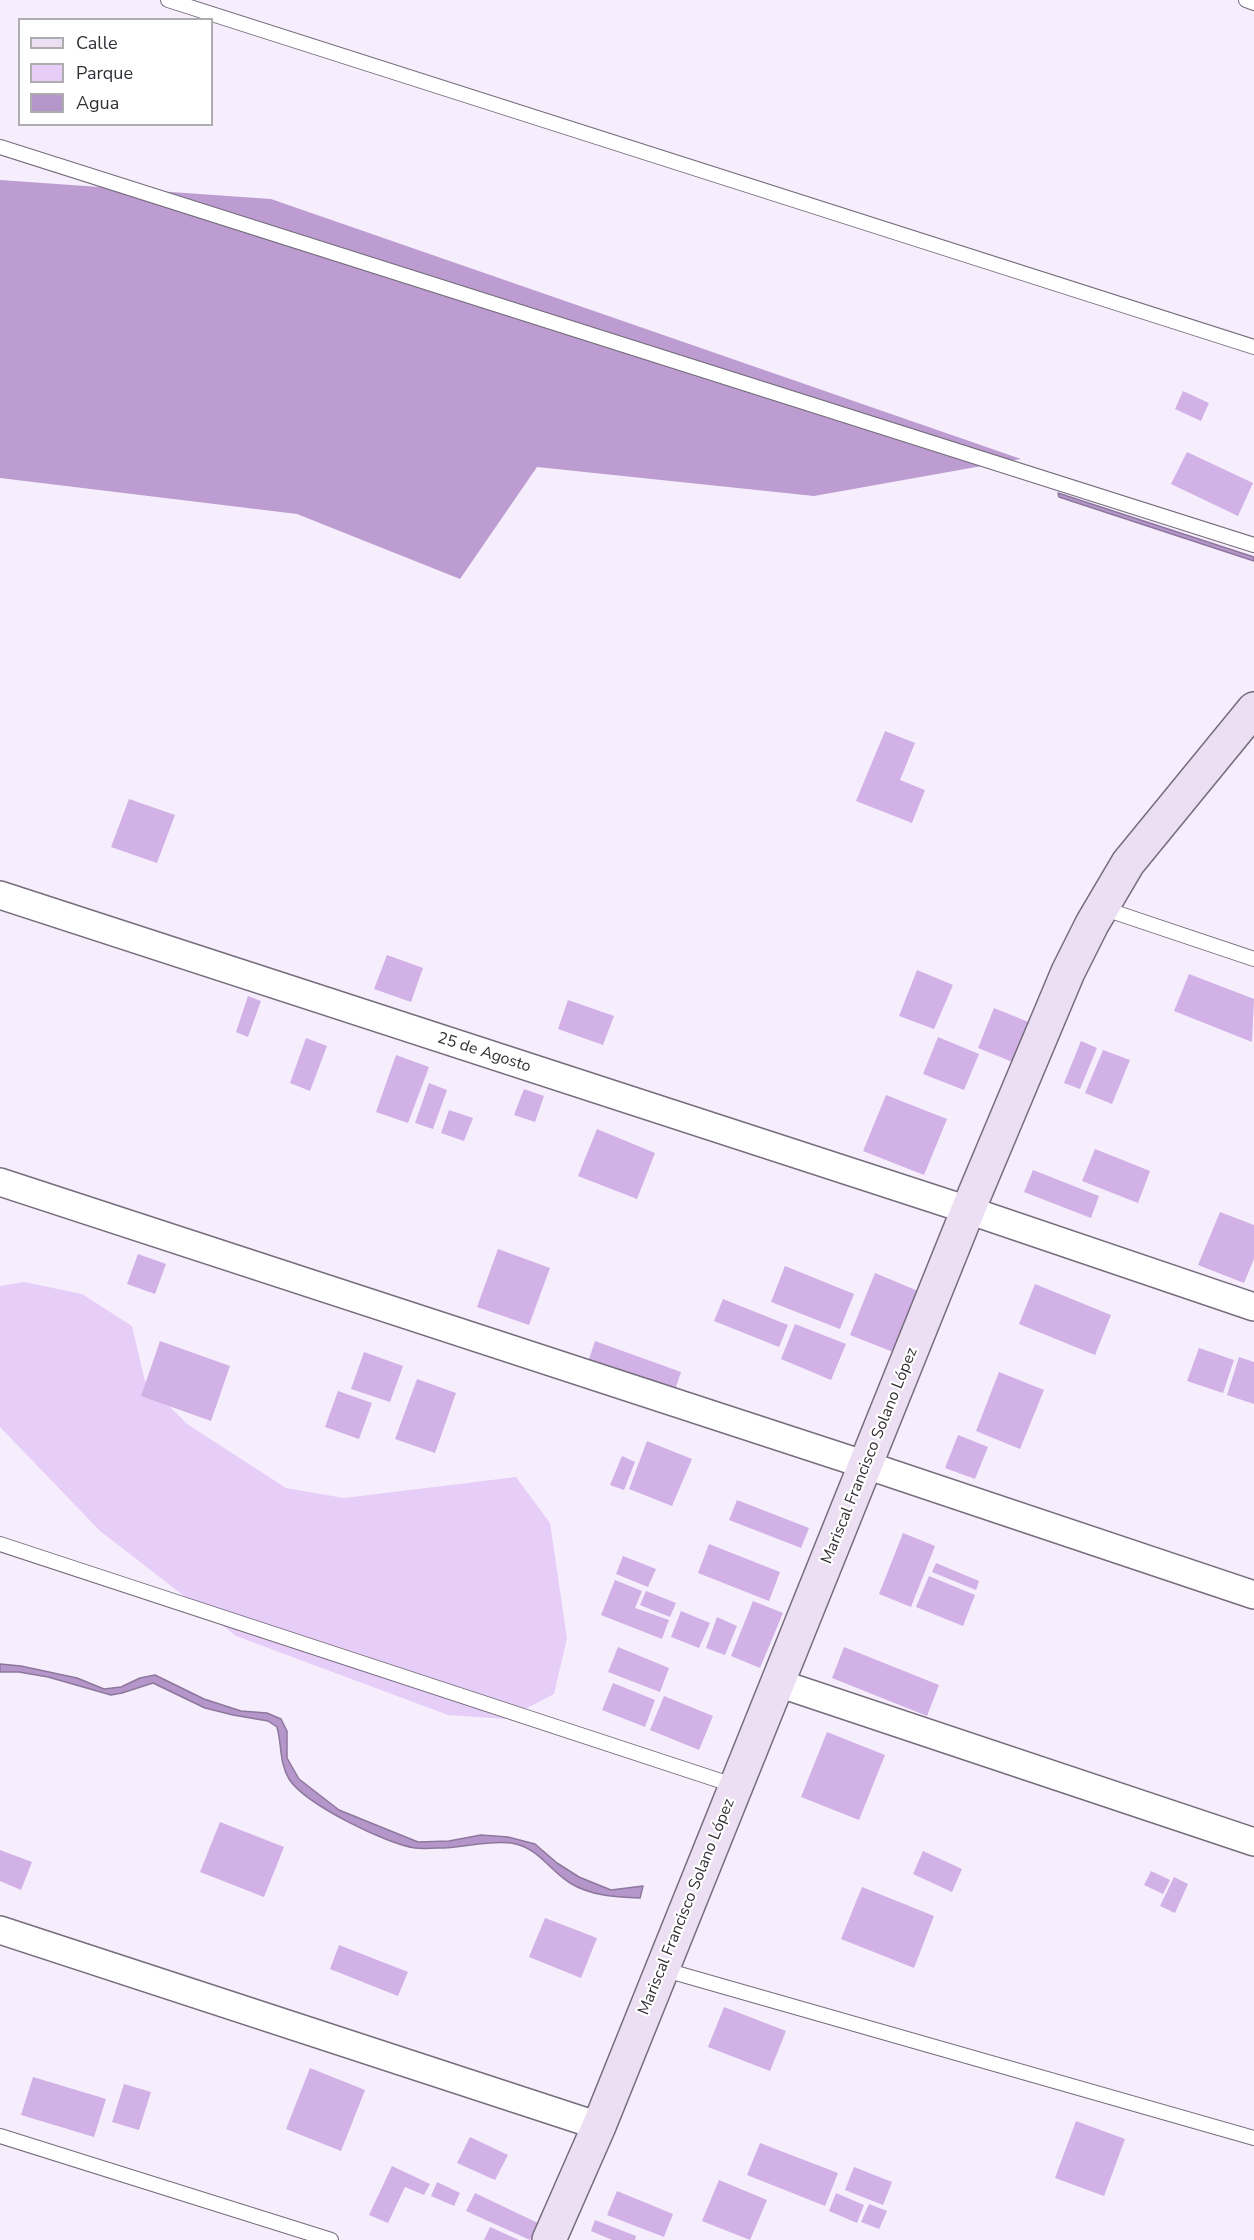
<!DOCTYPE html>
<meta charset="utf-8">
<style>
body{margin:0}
#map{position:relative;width:1254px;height:2240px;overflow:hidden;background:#f6eefd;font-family:"Nunito Sans",sans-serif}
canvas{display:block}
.legend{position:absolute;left:18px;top:18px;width:195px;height:108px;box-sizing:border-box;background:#fff;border:2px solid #adacae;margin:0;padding:8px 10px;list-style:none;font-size:18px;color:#332f35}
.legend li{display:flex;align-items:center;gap:12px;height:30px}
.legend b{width:30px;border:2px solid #adacae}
</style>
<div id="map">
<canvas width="1254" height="2240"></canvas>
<ul class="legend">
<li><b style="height:8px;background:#ecdff4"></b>Calle</li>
<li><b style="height:16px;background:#e7cef8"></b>Parque</li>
<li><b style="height:16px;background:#b596ca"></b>Agua</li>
</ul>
</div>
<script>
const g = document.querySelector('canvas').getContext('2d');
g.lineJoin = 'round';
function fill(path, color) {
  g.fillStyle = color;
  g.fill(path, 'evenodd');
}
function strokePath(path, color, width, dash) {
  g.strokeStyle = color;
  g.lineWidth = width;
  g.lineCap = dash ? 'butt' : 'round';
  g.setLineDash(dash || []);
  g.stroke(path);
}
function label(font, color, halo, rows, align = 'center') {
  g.font = font + ' "Nunito Sans",sans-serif';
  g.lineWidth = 4.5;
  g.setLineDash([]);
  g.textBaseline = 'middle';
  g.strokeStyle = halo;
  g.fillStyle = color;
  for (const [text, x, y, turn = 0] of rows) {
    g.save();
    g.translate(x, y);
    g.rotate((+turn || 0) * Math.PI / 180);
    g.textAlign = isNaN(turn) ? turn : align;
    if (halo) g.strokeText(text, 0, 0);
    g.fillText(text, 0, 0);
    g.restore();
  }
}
const green = new Path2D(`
 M24 1282 82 1294 132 1326 145 1381 187 1424 286 1488 344 1498 516 1477 550 1523 567 1638 554 1694 506 1719 448 1715 236 1636 100 1531 0 1427V1286Z`);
const forest = new Path2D(`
 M0 180 271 199 1021 459 814 496 537 467 460 579 297 514 0 478Z`);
const water = new Path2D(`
 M1058 493 1254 557V561L1059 497Z
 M0 1664 21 1666 77 1678 104 1689 121 1687 140 1678 155 1675 204 1699 241 1711 267 1713 281 1719 287 1731V1758L299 1779 339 1810 418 1842 449 1841 481 1835 508 1837 535 1844 557 1863 579 1877 611 1890 643 1886 640 1898C616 1897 591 1896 570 1883 549 1870 538 1847 511 1843 488 1840 462 1848 438 1848 431 1848 423 1849 415 1848 386 1844 305 1804 289 1779 279 1762 282 1745 277 1727L268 1721 233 1715 205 1708 153 1683 122 1693 111 1695 48 1677 19 1672H0Z`);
const building = new Path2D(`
 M1183 391 1209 403 1201 421 1175 409Z
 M1187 452 1253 483 1238 516 1171 484Z
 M885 731 915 743 900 780 925 790 912 823 856 801Z
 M129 799 175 815 157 863 111 847Z
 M387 955 423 968 411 1002 374 989Z
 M917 970 953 985 934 1029 899 1016Z
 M1189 974 1254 999 1252 1042 1174 1011Z
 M248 996 261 1001 248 1037 236 1032Z
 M568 1000 614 1016 603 1045 558 1029Z
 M994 1008 1031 1023 1015 1063 978 1048Z
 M938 1037 979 1054 964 1090 923 1074Z
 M306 1038 327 1046 310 1091 290 1083Z
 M1081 1041 1097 1048 1080 1089 1064 1083Z
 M1103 1050 1130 1060 1112 1104 1085 1093Z
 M396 1055 429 1067 408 1123 376 1112Z
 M429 1083 447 1090 433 1129 415 1123Z
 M524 1089 544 1096 535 1122 514 1115Z
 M886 1095 947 1119 924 1175 863 1151Z
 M449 1110 473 1118 464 1141 441 1133Z
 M597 1129 655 1153 637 1199 578 1176Z
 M1095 1149 1150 1171 1138 1203 1082 1181Z
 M1033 1170 1099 1196 1091 1218 1024 1192Z
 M1220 1212 1254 1225V1259L1244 1283 1198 1265Z
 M498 1249 550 1268 529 1325 477 1307Z
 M138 1254 166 1264 155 1294 127 1284Z
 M785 1266 854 1294 840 1329 771 1302Z
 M875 1273 918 1291 893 1352 850 1335Z
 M1035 1284 1111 1315 1095 1355 1019 1324Z
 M723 1299 788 1325 779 1347 714 1321Z
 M795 1324 846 1344 831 1380 781 1359Z
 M160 1341 230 1366 211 1421 141 1396Z
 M595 1341 681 1372 673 1396 587 1365Z
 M1199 1348 1234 1360 1223 1393 1187 1381Z
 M364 1352 403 1366 390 1402 351 1389Z
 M1239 1357 1254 1362V1404L1227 1395Z
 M999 1372 1044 1390 1020 1449 976 1431Z
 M417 1379 456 1393 435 1453 395 1439Z
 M338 1391 372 1403 359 1439 325 1427Z
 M958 1435 988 1447 975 1479 945 1468Z
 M647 1441 692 1459 672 1506 629 1489Z
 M622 1456 635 1462 624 1490 610 1485Z
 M737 1500 809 1528 801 1548 729 1520Z
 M903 1533 935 1546 911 1607 879 1594Z
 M709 1544 780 1572 769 1601 698 1573Z
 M623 1556 656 1569 648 1587 616 1574Z
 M936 1563 979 1581 976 1590 932 1572Z
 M929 1576 975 1595 963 1626 916 1607Z
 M615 1580 642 1591 635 1608 669 1620 662 1639 601 1615Z
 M646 1591 676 1603 670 1617 640 1605Z
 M753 1601 783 1613 760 1668 731 1656Z
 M681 1611 710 1623 699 1648 671 1637Z
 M717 1617 737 1626 725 1655 706 1648Z
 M618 1647 669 1668 660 1692 608 1672Z
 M844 1647 939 1685 927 1716 832 1678Z
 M613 1683 655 1700 645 1727 602 1710Z
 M664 1696 713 1716 699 1750 650 1730Z
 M827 1732 885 1755 859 1820 801 1797Z
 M220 1822 284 1847 264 1897 200 1872Z
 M0 1850 32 1862 21 1890 0 1881Z
 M923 1851 962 1869 952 1892 913 1874Z
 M1151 1871 1170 1880 1163 1894 1144 1885Z
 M1174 1877 1188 1884 1175 1913 1160 1906Z
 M862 1887 934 1916 914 1968 841 1939Z
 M545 1918 597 1938 581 1978 529 1957Z
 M339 1945 408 1972 398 1996 330 1969Z
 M724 2007 786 2031 770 2071 708 2047Z
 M310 2068 365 2090 341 2151 286 2129Z
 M33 2077 106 2099 94 2137 21 2115Z
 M124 2084 151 2092 139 2130 112 2122Z
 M1076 2121 1125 2139 1104 2196 1055 2178Z
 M470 2137 508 2155 495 2180 457 2163Z
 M760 2143 838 2173 825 2206 747 2175Z
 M392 2166 430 2184 424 2195 405 2187 388 2223 369 2215Z
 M854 2167 892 2182 883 2205 845 2190Z
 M719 2180 767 2200 750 2240 702 2221Z
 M437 2182 460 2193 454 2206 431 2196Z
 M617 2191 673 2214 664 2237 607 2215Z
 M475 2193 538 2223 530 2240 466 2211Z
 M836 2193 864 2205 857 2223 829 2211Z
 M869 2204 887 2211 879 2229 861 2222Z
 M595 2220 636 2236 635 2240H612L591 2231Z
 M490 2227 519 2240H484Z`);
const service = new Path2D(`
 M168 0 1254 347
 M1246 0 1254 3
 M0 147 1254 545
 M1102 908 1254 959
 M0 1544 736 1786
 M662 1969 1254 2138
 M0 2136 331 2240`);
const minor = new Path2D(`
 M0 895 968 1210 1254 1307
 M0 1182 866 1465 1254 1595
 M778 1683 1254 1842
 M0 1930 599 2126`);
const secondary = new Path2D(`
 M549 2240 599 2126 968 1210 1068 972 1092 924 1128 863 1254 709`);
const streetNames = [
 ["25 de Agosto",484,1053,18],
 ["Mariscal Francisco Solano López",870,1456,-68],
 ["Mariscal Francisco Solano López",687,1907,-68]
];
fill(green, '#e7cef8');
fill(forest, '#bd9dd1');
fill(water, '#b596ca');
strokePath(water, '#8e779d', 1.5);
fill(building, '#d1b1e6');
strokePath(service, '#756c7c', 16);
strokePath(minor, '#756c7c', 30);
strokePath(secondary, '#756c7c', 36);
strokePath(service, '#fff', 14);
strokePath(minor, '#fff', 27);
strokePath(secondary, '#ecdff4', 33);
label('16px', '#332f35', '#fff', streetNames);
</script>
